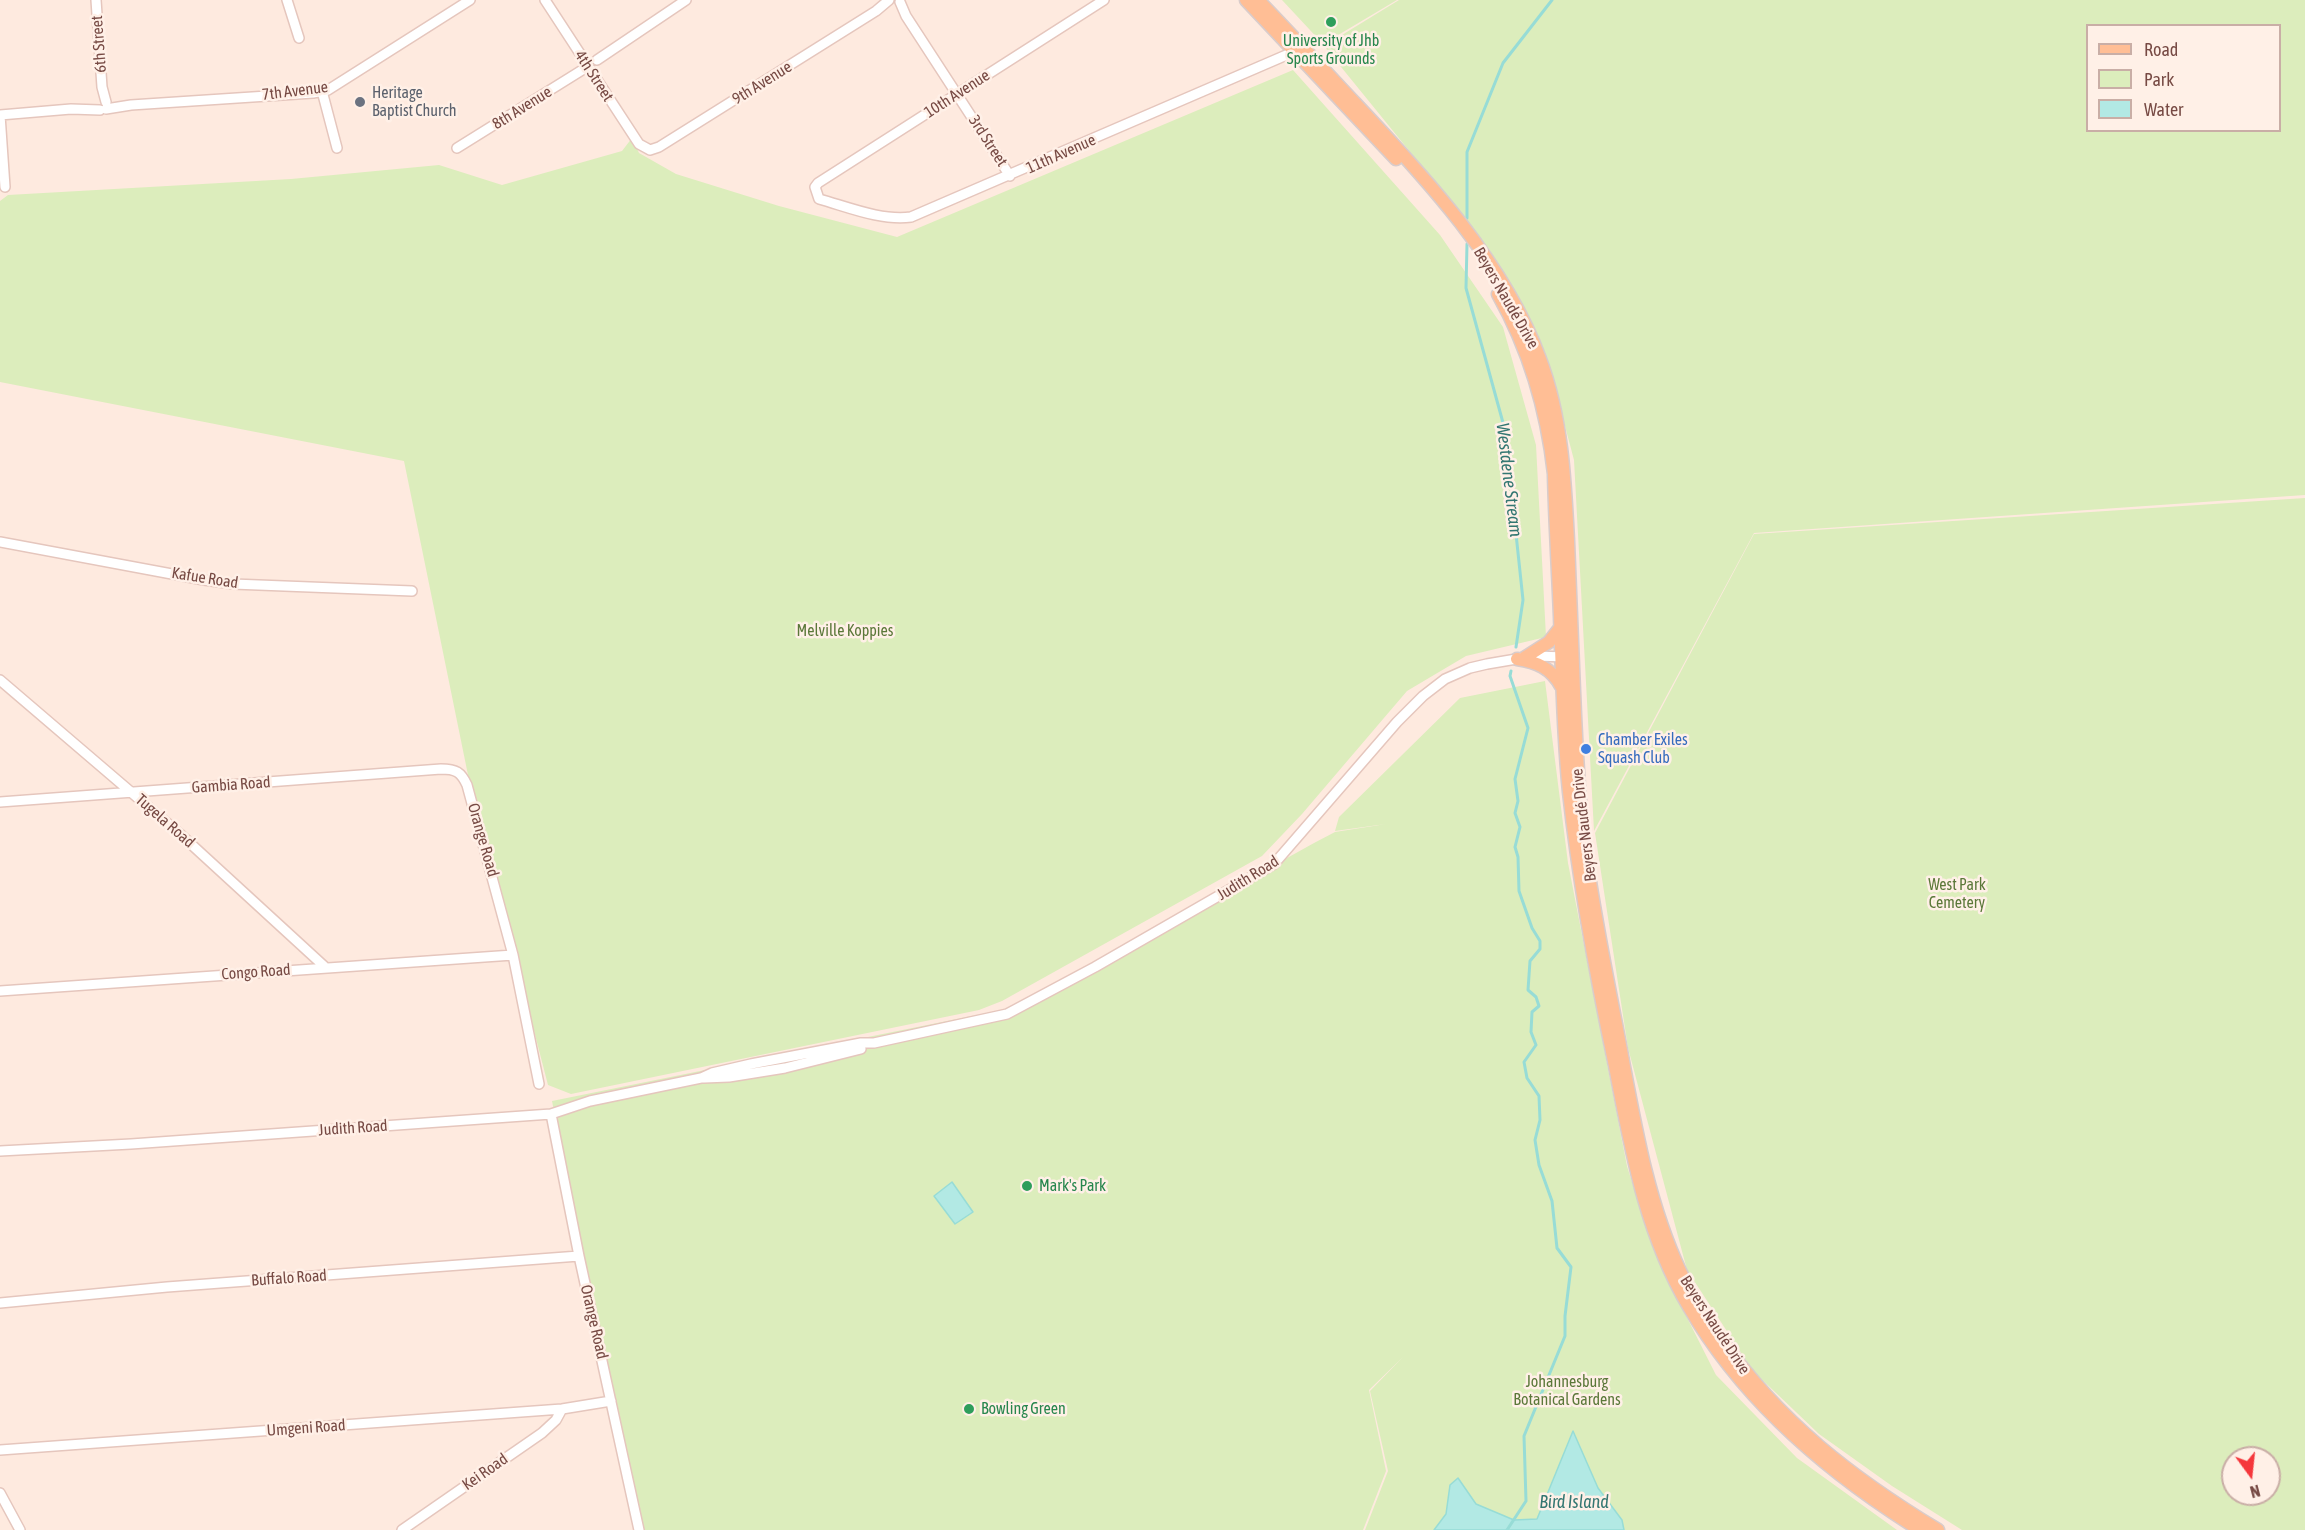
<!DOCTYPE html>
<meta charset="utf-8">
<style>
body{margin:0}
#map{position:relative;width:2305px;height:1530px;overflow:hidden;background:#feeadf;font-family:"Asap Condensed",sans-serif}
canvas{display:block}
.legend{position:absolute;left:2086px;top:24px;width:195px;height:108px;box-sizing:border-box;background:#fff0e7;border:2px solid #c9aea6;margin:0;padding:8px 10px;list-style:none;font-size:18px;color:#774a44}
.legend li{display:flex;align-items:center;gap:12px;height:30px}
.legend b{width:30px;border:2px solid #c9aea6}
.north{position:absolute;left:2221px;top:1446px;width:60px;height:60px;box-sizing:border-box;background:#fff0e7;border:2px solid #c9aea6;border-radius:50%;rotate:165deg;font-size:16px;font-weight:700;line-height:24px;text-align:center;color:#774a44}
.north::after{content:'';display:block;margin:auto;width:21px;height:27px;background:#f5373b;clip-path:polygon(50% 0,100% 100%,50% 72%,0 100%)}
</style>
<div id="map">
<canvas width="2305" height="1530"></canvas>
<ul class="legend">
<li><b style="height:8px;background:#ffbe95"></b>Road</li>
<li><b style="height:16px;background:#dcedbc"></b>Park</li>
<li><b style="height:16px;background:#b2e9e4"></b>Water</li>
</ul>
<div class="north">N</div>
</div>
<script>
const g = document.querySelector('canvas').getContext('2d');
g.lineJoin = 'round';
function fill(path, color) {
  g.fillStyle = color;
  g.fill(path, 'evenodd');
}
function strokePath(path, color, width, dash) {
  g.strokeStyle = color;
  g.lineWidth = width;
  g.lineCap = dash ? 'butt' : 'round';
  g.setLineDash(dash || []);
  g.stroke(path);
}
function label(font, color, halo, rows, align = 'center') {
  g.font = font + ' "Asap Condensed",sans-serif';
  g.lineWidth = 5;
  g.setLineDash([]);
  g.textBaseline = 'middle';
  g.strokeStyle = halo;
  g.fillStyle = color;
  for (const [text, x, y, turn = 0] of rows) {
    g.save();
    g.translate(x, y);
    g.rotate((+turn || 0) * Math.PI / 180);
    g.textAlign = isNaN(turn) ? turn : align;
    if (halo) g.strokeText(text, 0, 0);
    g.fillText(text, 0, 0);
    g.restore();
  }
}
const green = new Path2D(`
 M1282 0H1397L1323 44Z
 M1399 0H2305V495L1754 533 1594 831 1574 460 1547 358 1526 312 1489 249 1324 46ZM2088 26H2280V130H2088Z
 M1293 70 1440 235 1503 327 1536 445 1546 637 1466 656 1407 691 1302 814 1262 856 1002 1001 979 1010 571 1094 548 1085 468 775 404 461 0 382V201L8 195 291 179 439 165 502 185 622 151 632 138 639 153 676 174 779 206 897 237Z
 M2305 498V1530H1962L1892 1486 1819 1434 1753 1371 1687 1270 1628 1048 1595 833 1754 534ZM2233 1458H2269V1494H2233Z
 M1545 681 1568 863 1627 1166 1646 1227 1670 1284 1716 1375 1797 1458 1897 1530H1365L1388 1471 1370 1391 1403 1357 1369 1390 1386 1471 1363 1530H643L609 1395 552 1101 1021 1006 1314 843 1335 832 1386 824 1335 831 1339 817 1460 698Z`);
const water = new Path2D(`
 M952 1182 973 1212 955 1224 934 1196Z
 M1573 1431 1598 1488 1622 1520 1624 1530H1434L1446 1514 1450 1485 1458 1478 1476 1504 1514 1520 1537 1519Z`);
const stream = new Path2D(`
 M1467 218V152L1503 63 1552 0
 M1467 244 1466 288 1505 430 1523 600 1516 647
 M1507 1530 1526 1501 1524 1436 1565 1336V1316L1571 1267 1557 1248 1552 1201 1539 1165 1535 1140 1540 1120 1539 1096 1527 1078 1524 1062 1536 1045 1531 1032 1532 1012 1539 1006 1536 997 1528 990 1530 961 1540 949V941L1532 928 1519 891 1518 857 1515 847 1520 827 1515 813 1518 801 1515 779 1528 728 1510 676 1511 671`);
const minor = new Path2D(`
 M96 0 102 87 106 102
 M287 0 299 38
 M545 0 639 144 650 150 659 147 876 11 889 0
 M1104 0 818 183 815 187 819 199C848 207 881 221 911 217L1298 50
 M900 2 906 16 1010 176
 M597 60 686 0
 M322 91 337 148
 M106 109 131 105 313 93 328 90 470 0
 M0 115 71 109 100 110
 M0 115 5 187
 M457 148 587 67
 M0 542 204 580 233 584 412 591
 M0 680 180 834 325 967
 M0 802 441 769C456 769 461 772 467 785L513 955 539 1084
 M0 991 513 955
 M704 1078 729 1077 785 1068 861 1049
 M551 1114 579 1256 639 1530
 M0 1151 131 1144 551 1114 590 1101 701 1078 712 1073 751 1064 861 1043H874L1007 1014 1095 967 1274 864 1397 722 1423 696 1445 679 1470 668 1487 664 1534 656 1567 657
 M0 1303 167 1287 579 1256
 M0 1450 562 1409 611 1401
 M0 1493 20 1530
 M402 1530 542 1433 556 1420 562 1409`);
const major = new Path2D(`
 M1246 0 1396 159
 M1258 0C1291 34 1323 69 1355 103 1424 176 1505 263 1540 359 1562 417 1565 480 1568 541 1570 591 1572 641 1574 691 1576 741 1578 791 1584 841 1592 902 1604 963 1616 1024 1632 1106 1644 1194 1680 1271 1691 1295 1706 1317 1721 1339 1779 1422 1852 1478 1938 1530
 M1498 294C1530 351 1547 410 1554 474 1555 521 1558 568 1560 616 1562 674 1563 734 1569 792 1579 884 1596 976 1615 1066 1631 1149 1645 1233 1689 1307 1744 1402 1828 1473 1920 1530
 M1524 658 1549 642 1560 628
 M1517 659C1537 662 1551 668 1561 686`);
const markers = [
 [1331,22,6,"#2e9e5b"],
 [360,102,6,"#6b7280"],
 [1586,749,6,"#3f7fe0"],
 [1027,1186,6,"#2e9e5b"],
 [969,1409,6,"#2e9e5b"]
];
const leisureNames = [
 ["University of Jhb",1331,41,"center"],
 ["Sports Grounds",1331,59,"center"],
 ["Mark's Park",1039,1186],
 ["Bowling Green",981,1409]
];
const streetNames = [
 ["6th Street",99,44,-94],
 ["4th Street",594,76,57],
 ["9th Avenue",762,83,-32],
 ["7th Avenue",295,91,-7],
 ["10th Avenue",957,94,-33],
 ["8th Avenue",522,108,-32],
 ["3rd Street",988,141,57],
 ["11th Avenue",1061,154,-24],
 ["Beyers Naudé Drive",1506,298,60],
 ["Kafue Road",205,578,9],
 ["Gambia Road",231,785,-4],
 ["Tugela Road",165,821,41],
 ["Beyers Naudé Drive",1584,825,-97],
 ["Orange Road",483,840,74],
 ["Judith Road",1248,878,-32],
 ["Congo Road",256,972,-4],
 ["Judith Road",353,1128,-4],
 ["Buffalo Road",289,1278,-4],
 ["Orange Road",594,1322,77],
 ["Beyers Naudé Drive",1715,1325,57],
 ["Umgeni Road",306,1428,-4],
 ["Kei Road",485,1472,-35]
];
const worshipNames = [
 ["Heritage",372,93],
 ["Baptist Church",372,111]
];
const parkNames = [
 ["Melville Koppies",845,631],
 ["West Park",1957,885],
 ["Cemetery",1957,903],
 ["Johannesburg",1567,1382],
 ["Botanical Gardens",1567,1400]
];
const shopNames = [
 ["Chamber Exiles",1598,740],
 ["Squash Club",1598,758]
];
const waterNames = [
 ["Westdene Stream",1509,480,83],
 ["Bird Island",1574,1502]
];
fill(green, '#dcedbc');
fill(water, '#b2e9e4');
strokePath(water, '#97dcd6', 1.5);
strokePath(stream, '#97dcd6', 3);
strokePath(minor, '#e5c6bd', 12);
strokePath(major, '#d9cccb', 15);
strokePath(minor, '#fff', 9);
strokePath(major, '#ffbe95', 12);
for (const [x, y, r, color] of markers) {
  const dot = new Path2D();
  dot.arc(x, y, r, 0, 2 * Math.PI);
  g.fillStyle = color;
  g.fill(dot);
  strokePath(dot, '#fff0e7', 2);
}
label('16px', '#27864d', '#fff0e7', leisureNames, 'left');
label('16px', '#774a44', '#fff0e7', streetNames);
label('16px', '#5b616d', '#fff0e7', worshipNames, 'left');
label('16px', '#5b7839', '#fff0e7', parkNames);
label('16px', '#366cbe', '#fff0e7', shopNames, 'left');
label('italic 18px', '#347772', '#fff0e7', waterNames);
</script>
